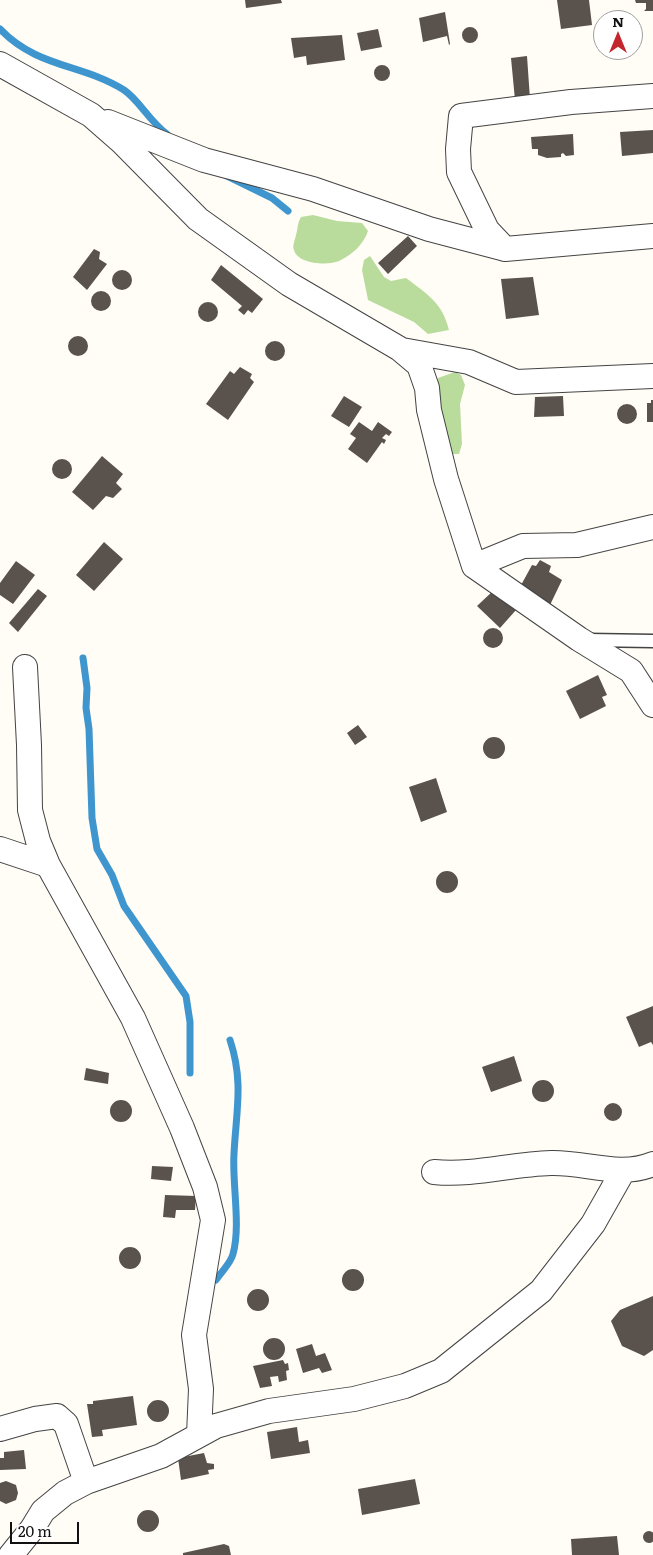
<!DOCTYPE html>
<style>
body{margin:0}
#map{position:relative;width:653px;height:1555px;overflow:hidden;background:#fffdf5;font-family:Literata,serif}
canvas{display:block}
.north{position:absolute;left:593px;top:10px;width:50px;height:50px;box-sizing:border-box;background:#fff;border:1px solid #a0a0a0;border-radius:50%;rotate:0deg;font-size:14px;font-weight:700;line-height:20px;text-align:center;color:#111}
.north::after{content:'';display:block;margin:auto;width:18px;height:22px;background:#c4262e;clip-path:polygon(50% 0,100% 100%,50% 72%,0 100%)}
.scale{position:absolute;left:10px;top:1522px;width:69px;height:22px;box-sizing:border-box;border:2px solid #111;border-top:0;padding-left:6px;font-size:15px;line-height:18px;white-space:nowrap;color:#111;-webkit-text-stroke:4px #fff;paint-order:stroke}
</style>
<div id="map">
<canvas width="653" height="1555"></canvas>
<div class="north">N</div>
<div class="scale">20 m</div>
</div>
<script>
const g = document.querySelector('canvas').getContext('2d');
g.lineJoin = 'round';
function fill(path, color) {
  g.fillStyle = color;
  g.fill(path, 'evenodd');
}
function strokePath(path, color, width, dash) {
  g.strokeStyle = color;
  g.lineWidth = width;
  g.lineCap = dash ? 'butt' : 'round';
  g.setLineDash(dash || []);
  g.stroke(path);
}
const forest = new Path2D(`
 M313 215 337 221 362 223 368 231C364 244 352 255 339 261 328 266 297 264 294 250 292 246 295 240 296 235 298 228 297 224 301 217Z
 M370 256 384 277 391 281 406 278C428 295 442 302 449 330L428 334 414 322 368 300 362 270 364 260Z
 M455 372 461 375 465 385 460 404 462 444 459 454H445L434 388 438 378Z`);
const stream = new Path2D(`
 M0 29C37 68 83 64 124 90 139 100 150 122 167 134
 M225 175 272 198 288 211
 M83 658 87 688 86 708 89 729 92 818 97 849 112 875 124 906 186 996 190 1022V1073
 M216 1280C221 1272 231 1263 233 1254 241 1226 232 1183 234 1154 236 1112 244 1082 230 1040`);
const building = new Path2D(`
 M245 0H281L282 3 246 8Z
 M557 0H589L592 25 561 29Z
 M635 0H653V11H644L646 9V3H636Z
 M445 12 450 44 449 45 447 36 423 42 419 18Z
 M462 35a8 8 0 1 1 16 0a8 8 0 1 1-16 0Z
 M378 29 382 47 361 51 357 33Z
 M342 35 345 60 307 65 306 56 294 58 291 38Z
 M527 56 530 99 515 100 511 58Z
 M374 73a8 8 0 1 1 16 0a8 8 0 1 1-16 0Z
 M653 130V153L622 156 620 132Z
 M573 134 574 155 566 156 563 153 561 154V157L547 158 538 155V149H532L531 137Z
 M408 236 417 246 388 274 378 263Z
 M94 249 100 252 99 259 107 264 87 290 73 277Z
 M221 265 263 299 252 313 248 310 244 315 238 310 242 306 211 280Z
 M112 280a10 10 0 1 1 20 0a10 10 0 1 1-20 0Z
 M533 277 539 315 506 319 501 279Z
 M91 301a10 10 0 1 1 20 0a10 10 0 1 1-20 0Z
 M198 312a10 10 0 1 1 20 0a10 10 0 1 1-20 0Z
 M68 346a10 10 0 1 1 20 0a10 10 0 1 1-20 0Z
 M265 351a10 10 0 1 1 20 0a10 10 0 1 1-20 0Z
 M240 367 252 374 250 378 254 382 228 420 206 404 230 371 234 374Z
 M344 396 362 407 349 427 331 416Z
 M563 396 564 416 534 417 535 397Z
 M651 400H653V422H647V403H651Z
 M617 414a10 10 0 1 1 20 0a10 10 0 1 1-20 0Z
 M359 422 372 431 378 422 392 432 389 436 386 434 382 438 386 440 384 444 382 442 367 463 348 449 356 438 350 434Z
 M102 456 123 474 116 483 122 489 113 498 106 496 93 510 72 492Z
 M52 469a10 10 0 1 1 20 0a10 10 0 1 1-20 0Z
 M104 542 123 559 94 591 76 575Z
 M540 560 551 566 549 572 562 580 550 605 520 587 532 565 536 566Z
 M16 561 35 575 13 604 0 595V583Z
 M38 589 47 596 18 632 9 623Z
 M494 590 516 610 500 628 477 606Z
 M483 638a10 10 0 1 1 20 0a10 10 0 1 1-20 0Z
 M598 675 607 695 602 697 606 706 580 719 566 691Z
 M358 725 367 737 355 745 347 733Z
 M483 748a11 11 0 1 1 22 0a11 11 0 1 1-22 0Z
 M436 778 447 812 421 822 409 787Z
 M436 882a11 11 0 1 1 22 0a11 11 0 1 1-22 0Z
 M653 1006V1045L651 1042 639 1047 626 1017Z
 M514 1056 522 1081 491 1092 482 1067Z
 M86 1068 109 1073 108 1084 84 1080Z
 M532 1091a11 11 0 1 1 22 0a11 11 0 1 1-22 0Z
 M110 1111a11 11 0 1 1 22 0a11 11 0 1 1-22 0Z
 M604 1112a9 9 0 1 1 18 0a9 9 0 1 1-18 0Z
 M152 1166 173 1167 171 1181 151 1179Z
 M165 1195 196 1196 195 1210H176L175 1218 163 1217Z
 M119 1258a11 11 0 1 1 22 0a11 11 0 1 1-22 0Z
 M342 1280a11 11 0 1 1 22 0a11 11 0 1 1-22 0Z
 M247 1300a11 11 0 1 1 22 0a11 11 0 1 1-22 0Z
 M653 1296V1350L644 1356 622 1346 611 1321 620 1310Z
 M263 1349a11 11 0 1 1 22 0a11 11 0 1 1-22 0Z
 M312 1344 316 1356 325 1353 332 1370 322 1373 319 1368 303 1373 296 1349Z
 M283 1360 285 1364 288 1363 289 1370 286 1371 287 1380 279 1382 278 1376 270 1377 272 1386 260 1388 253 1366Z
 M133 1396 137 1425 102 1430 103 1436 92 1437 87 1404H93V1401Z
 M147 1411a11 11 0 1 1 22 0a11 11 0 1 1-22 0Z
 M297 1427 299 1442 308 1440 310 1453 271 1459 267 1432Z
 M24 1450 26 1469 0 1470V1458H4V1452Z
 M204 1453 207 1463 214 1464V1469L208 1470 209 1474 181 1480 178 1458Z
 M415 1479 420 1504 362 1515 358 1489Z
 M6 1481 16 1485 18 1493 16 1500 6 1504 0 1501V1483Z
 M137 1521a11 11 0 1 1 22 0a11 11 0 1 1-22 0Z
 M643 1537a6 6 0 1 1 12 0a6 6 0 1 1-12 0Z
 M617 1536 619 1555H572L571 1539Z
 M224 1544 229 1546 231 1555H183V1553Z`);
const service = new Path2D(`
 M588 640 653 641`);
const minor = new Path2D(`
 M0 64 91 115 123 143 198 219 289 284 400 349 419 365 427 388 429 410 446 479 474 566 579 639 631 671 653 705
 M108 122 204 160 313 189 429 229 505 249 653 236
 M505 249 487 230 459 172 458 149 461 116 571 102 653 96
 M402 350 469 362 516 382 653 376
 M474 566 523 546 577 545 653 527
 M25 667 29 745 30 810 38 841 48 865
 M0 849 48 865 133 1018 182 1128 205 1187 213 1220 194 1335 201 1389 199 1435
 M434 1172C474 1176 511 1164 551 1163 586 1162 619 1178 653 1164
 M0 1429 35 1419 57 1416 66 1424 86 1482
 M11 1555 32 1529 43 1511 65 1493 86 1482 161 1456 216 1426 269 1411 354 1399 405 1386 441 1371 541 1291 593 1224 623 1171`);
fill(forest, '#b9dc9c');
strokePath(stream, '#3f96cf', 7);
fill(building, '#5a524d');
strokePath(service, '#444', 15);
strokePath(minor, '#444', 26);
strokePath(service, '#fff', 12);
strokePath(minor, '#fff', 24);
</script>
